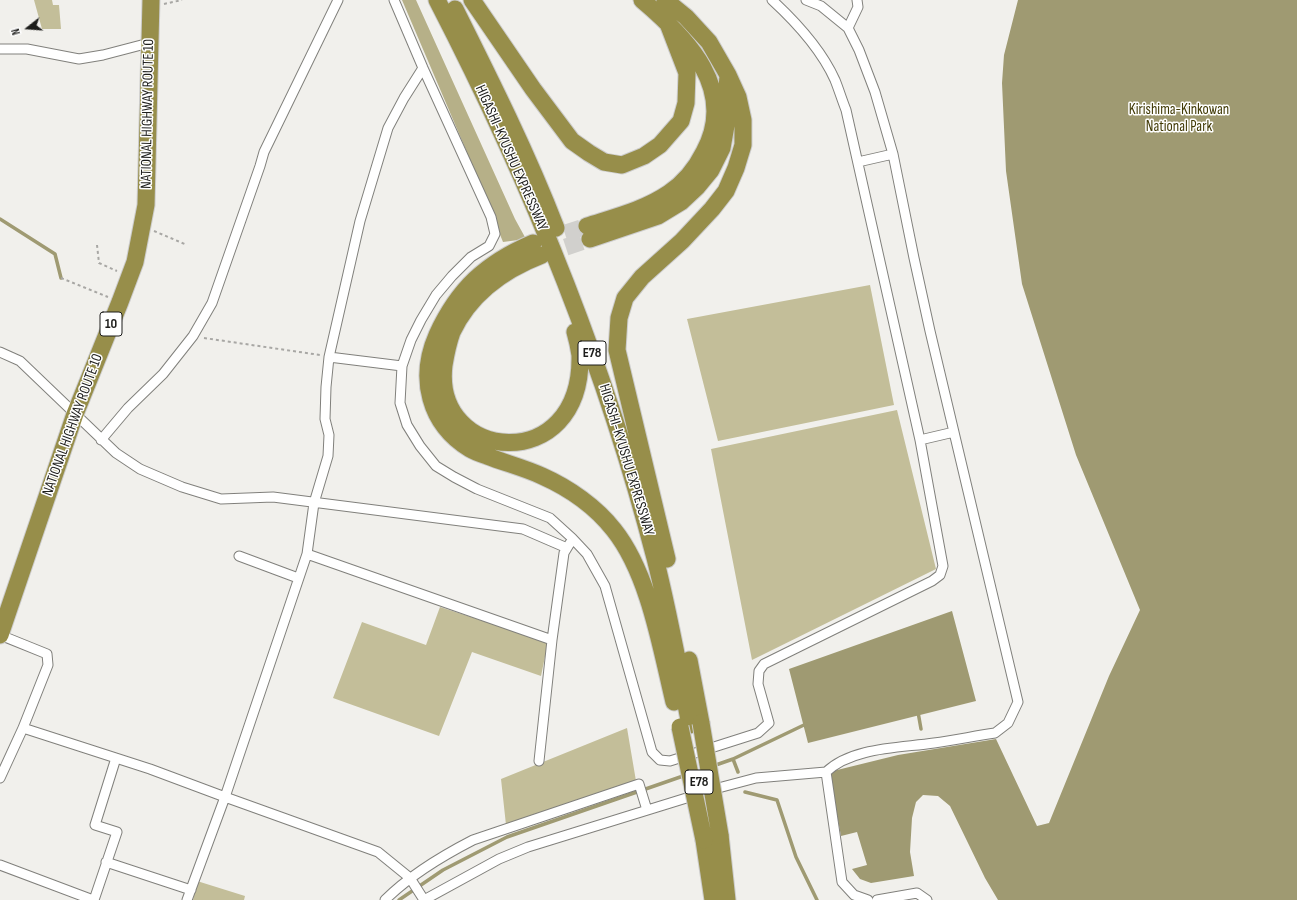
<!DOCTYPE html>
<style>
body{margin:0}
#map{position:relative;width:1297px;height:900px;overflow:hidden;background:#f1f0ec;font-family:"Sofia Sans Condensed",sans-serif}
canvas{display:block}
.north{position:absolute;left:8px;top:8px;width:40px;height:40px;-webkit-text-stroke:3px #fff;paint-order:stroke;rotate:253deg;font-size:11px;font-weight:700;line-height:16px;text-align:center;color:#1d1d1b}
.north::after{content:'';display:block;margin:auto;width:14px;height:18px;background:#1d1d1b;clip-path:polygon(50% 0,100% 100%,50% 72%,0 100%)}
</style>
<div id="map">
<canvas width="1297" height="900"></canvas>
<div class="north">N</div>
</div>
<script>
const g = document.querySelector('canvas').getContext('2d');
g.lineJoin = 'round';
function fill(path, color) {
  g.fillStyle = color;
  g.fill(path, 'evenodd');
}
function strokePath(path, color, width, dash) {
  g.strokeStyle = color;
  g.lineWidth = width;
  g.lineCap = dash ? 'butt' : 'round';
  g.setLineDash(dash || []);
  g.stroke(path);
}
function label(font, color, halo, rows, align = 'center') {
  g.font = font + ' "Sofia Sans Condensed",sans-serif';
  g.lineWidth = 3;
  g.setLineDash([]);
  g.textBaseline = 'middle';
  g.strokeStyle = halo;
  g.fillStyle = color;
  for (const [text, x, y, turn = 0] of rows) {
    g.save();
    g.translate(x, y);
    g.rotate((+turn || 0) * Math.PI / 180);
    g.textAlign = isNaN(turn) ? turn : align;
    if (halo) g.strokeText(text, 0, 0);
    g.fillText(text, 0, 0);
    g.restore();
  }
}
const green = new Path2D(`
 M34 0H52L53 5H59L61 29H42Z
 M870 285 894 405 718 441 687 319Z
 M897 410 936 569 752 660 711 449Z
 M440 607 548 642 541 676 472 652 439 736 333 698 362 622 426 645Z
 M627 728 636 781 506 825 501 779Z
 M197 881 245 896 244 900H193Z`);
const forest = new Path2D(`
 M402 0H416L515 219 526 239 503 242 466 150Z`);
const water = new Path2D(`
 M1018 0H1297V900H998L985 878 950 806 938 796 923 795 916 802 912 818 910 852 914 876 871 883 860 879 852 869 867 865 857 832 841 836 829 772 898 755 996 739 1037 826 1049 823 1109 676 1140 610 1076 455 1022 284 1006 171 1002 83 1004 55Z
 M952 611 976 701 808 743 789 669Z`);
const stream = new Path2D(`
 M0 219 55 254 61 278
 M918 712 921 729
 M733 759 738 772
 M713 766 733 759 806 724
 M745 792 777 800 796 857 817 900
 M399 900 443 870 507 837 686 775`);
const highwayTunnel = new Path2D(`
 M541 241 587 226
 M542 255 590 239`);
const path = new Path2D(`
 M164 4 182 0
 M154 231 187 245
 M97 245 99 263 117 271
 M61 278 108 297
 M204 338 320 355`);
const street = new Path2D(`
 M394 0 423 68 491 217 495 234 489 246 471 257 452 276 436 295 421 320 411 340 402 366 400 403 407 425 420 446 436 466 454 477 477 489 550 518 572 538 587 554 605 586 652 752 660 760 670 761 758 733 769 723 758 684 759 671 764 664 932 581 940 575 943 566 920 440 846 110C842 100 839 90 835 80 821 49 797 23 772 0
 M848 28 858 7 857 0
 M0 49H27L79 59 103 55 149 43
 M858 162 893 154
 M0 352 20 361 116 453 140 469 182 487 221 499 273 497 523 529 567 548
 M329 357 402 366
 M101 440 128 408 163 374 193 336 212 303 260 166 264 152 338 0
 M920 440 954 432
 M307 554 552 640
 M239 556 298 578
 M0 635 47 654 48 665 23 728 0 778
 M23 728 150 769 225 797 378 852 410 878 424 900
 M539 761 552 640 564 553 570 543
 M826 772 842 882 854 895 868 900
 M106 862 191 890
 M0 865 93 900
 M94 900 117 832 95 825 116 758
 M187 900 225 797 307 554 314 503 328 456 329 435 325 419 326 387 329 357 360 221 388 128 404 98 423 68
 M385 900C410 875 442 856 473 840L639 784 647 810
 M424 900 499 859 528 847 722 787 756 778 826 772C852 747 900 748 934 743 955 740 975 736 995 733L1008 723 1018 702 930 331 914 258 893 154 875 92 859 50 848 28 821 6 806 0
 M877 900 917 893 927 900`);
const highway = new Path2D(`
 M437 0C529 178 605 364 655 558 669 613 679 669 690 725
 M472 0 533 89 572 141 589 153 604 162 622 165 644 156 660 145 681 121 686 103 687 73 667 21
 M665 0 686 17 709 42 728 75 738 97 743 120V145L736 168 726 191 712 209 682 241 642 277 625 298 619 318 617 350 667 559
 M455 9C491 81 527 153 556 228
 M587 226C615 217 644 210 669 193 684 183 696 168 704 152 738 90 687 38 642 0
 M590 239 658 216 681 202 697 187 711 170 722 148 727 120 726 101 728 76
 M533 243C486 263 458 289 437 335 418 378 429 424 470 449 475 452 481 454 487 456 505 463 525 468 542 476 569 488 596 507 614 530 649 574 661 648 674 702
 M542 255C503 270 470 294 452 332 448 343 446 353 444 365 432 463 583 477 580 355 579 348 577 339 575 332
 M0 635 75 414 120 302 135 262 146 205 151 0
 M689 660 701 723
 M720 835 727 900
 M704 840 713 900`);
const highwayBridge = new Path2D(`
 M701 723 720 835
 M680 727 704 840`);
const shields = [
 [111,324,22],
 [592,353,28],
 [699,782,28]
];
const shieldNames = [
 ["10",111,324],
 ["E78",592,353],
 ["E78",699,782]
];
const parkNames = [
 ["Kirishima-Kinkowan",1179,110],
 ["National Park",1179,127]
];
const streetNames = [
 ["NATIONAL HIGHWAY ROUTE 10",148,114,-89],
 ["HIGASHI-KYUSHU EXPRESSWAY",511,158,66],
 ["NATIONAL HIGHWAY ROUTE 10",73,425,-70],
 ["HIGASHI-KYUSHU EXPRESSWAY",626,460,73]
];
fill(green, '#c3be99');
fill(forest, '#b6b088');
fill(water, '#9f9a72');
strokePath(stream, '#9f9a72', 3.5);
strokePath(highwayTunnel, '#d1d0cd', 17, [17, 8]);
strokePath(street, '#81807c', 11);
strokePath(highway, '#cdcdcd', 19);
strokePath(path, '#a8a7a4', 2, [3, 3]);
strokePath(street, '#fff', 9);
strokePath(highway, '#978e4a', 17);
strokePath(highwayBridge, '#cdcdcd', 19, []);
strokePath(highwayBridge, '#978e4a', 17);
for (const [x, y, w] of shields) {
  const box = new Path2D();
  box.roundRect(x - w / 2, y - 12, w, 24, 3);
  g.fillStyle = '#fff';
  g.fill(box);
  strokePath(box, '#1d1d1b', 1);
}
label('bold 14px', '#1d1d1b', null, shieldNames);
label('15px', '#403904', '#fff', parkNames);
label('15px', '#1d1d1b', '#fff', streetNames);
</script>
